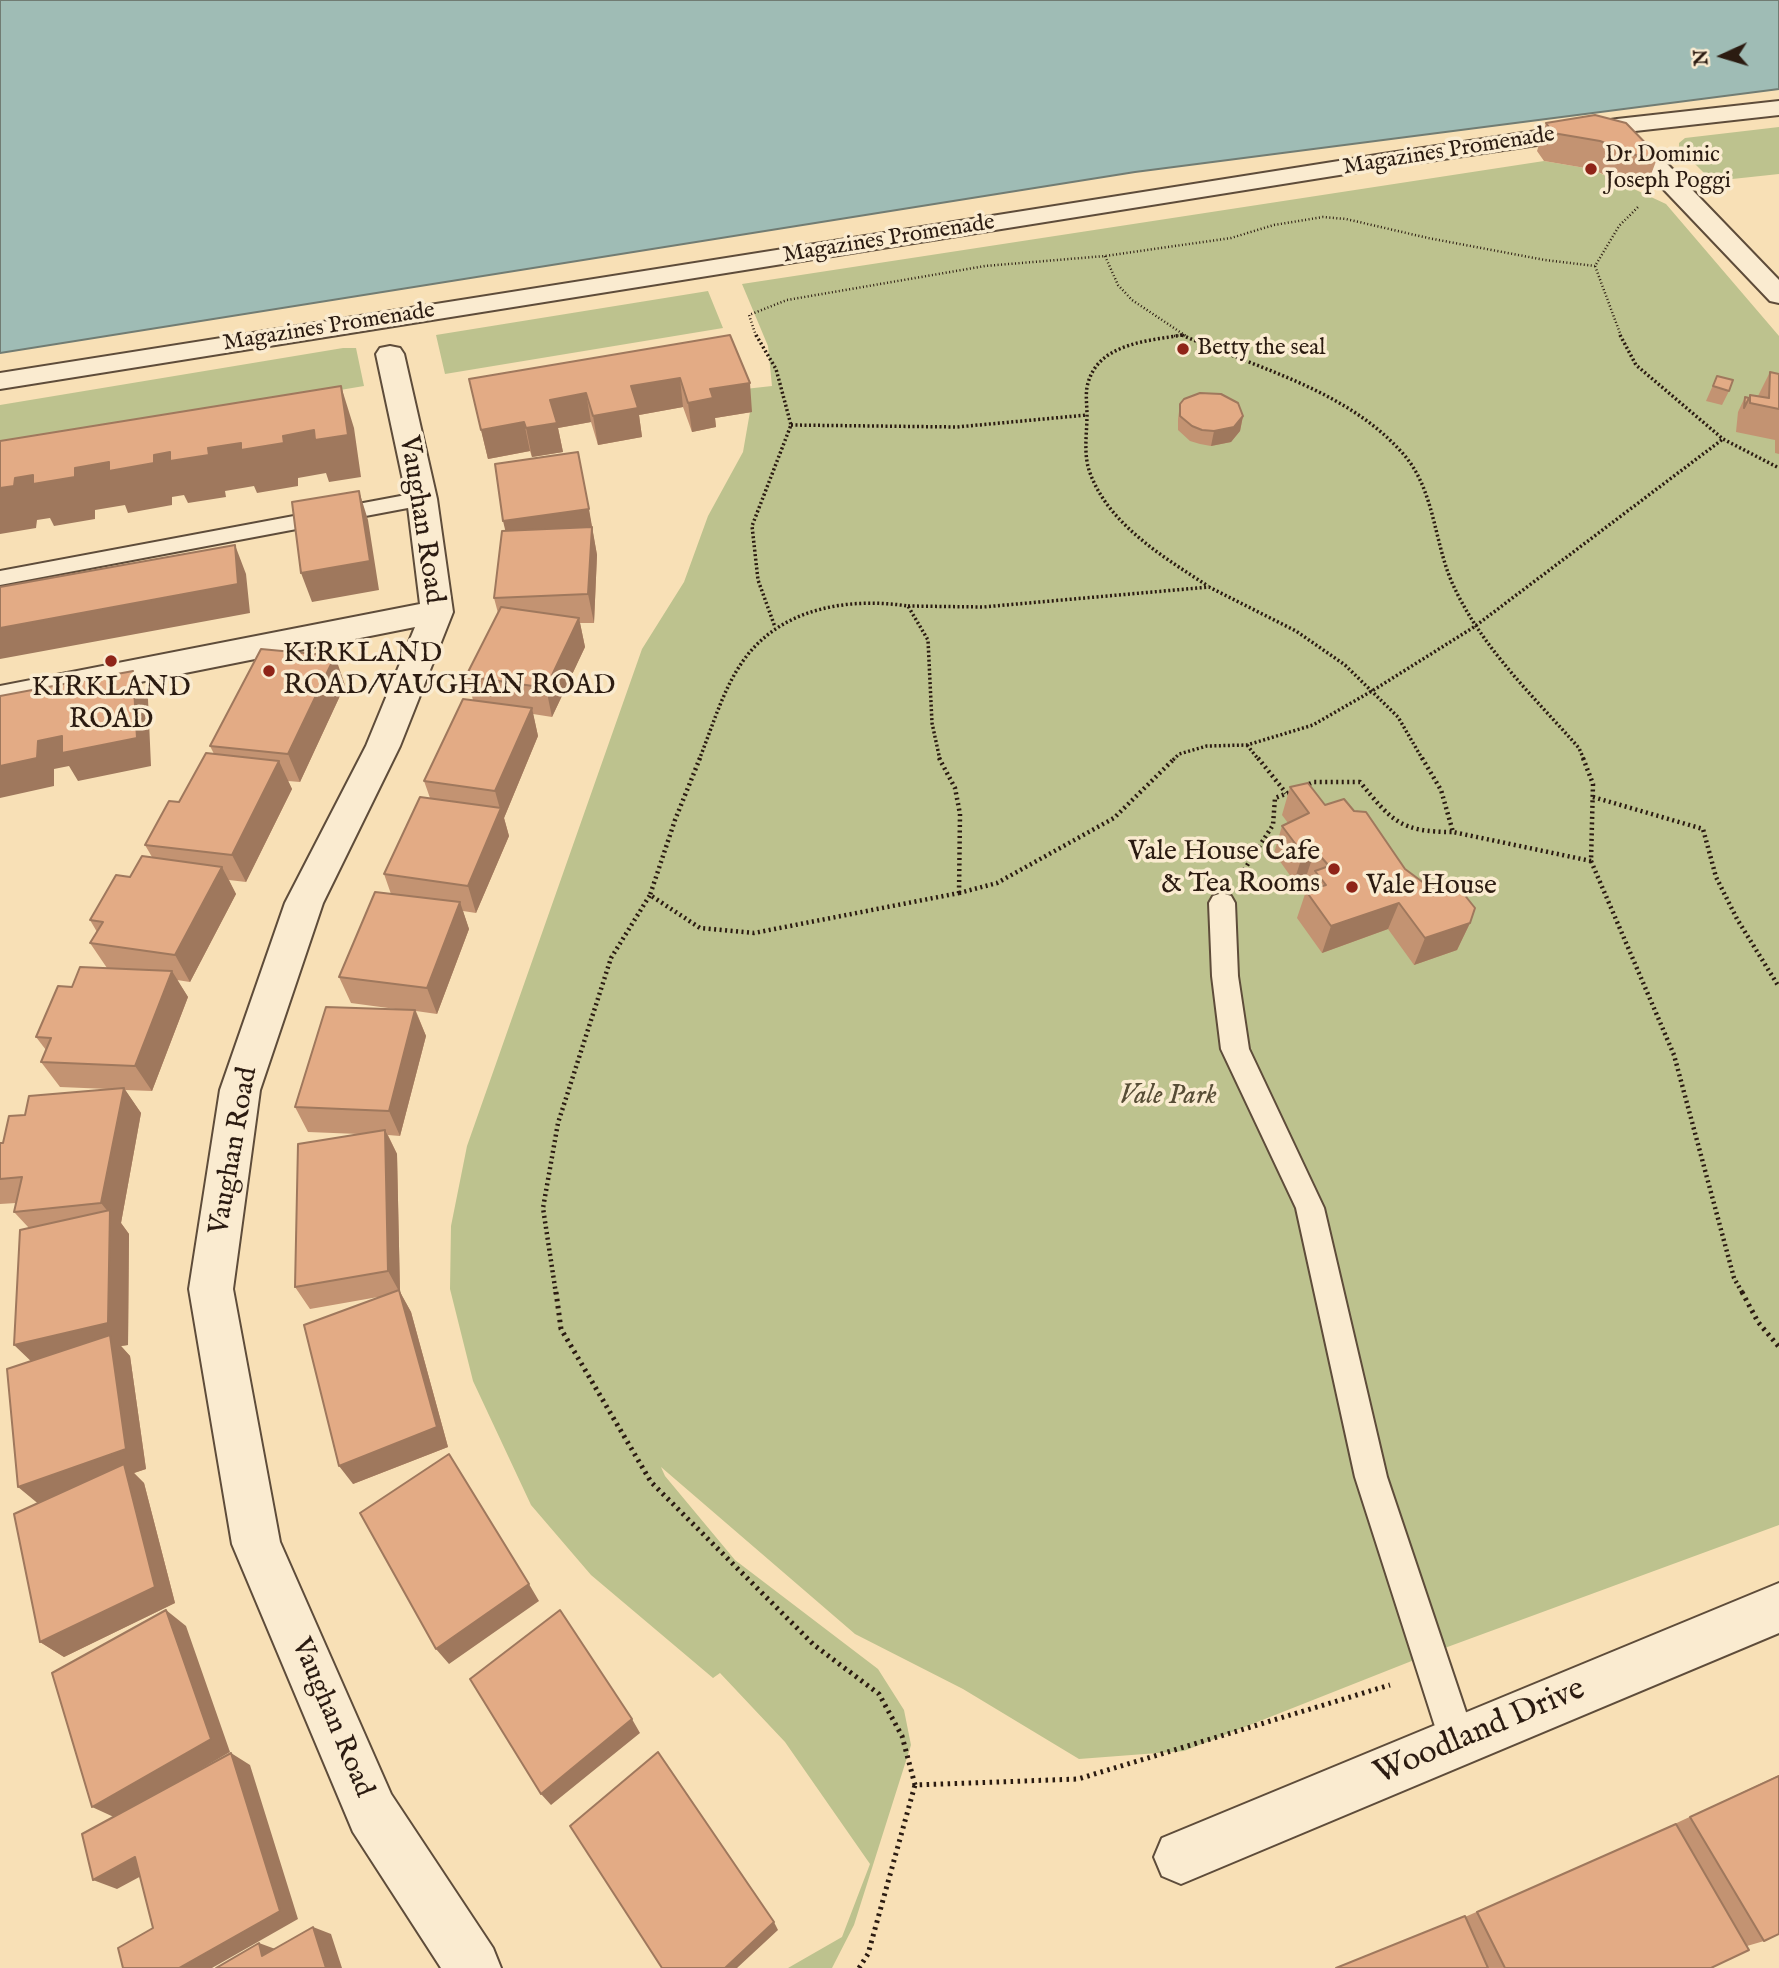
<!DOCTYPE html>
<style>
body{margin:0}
#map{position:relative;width:1779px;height:1968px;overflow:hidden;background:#f8e0b6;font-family:"IM FELL English",serif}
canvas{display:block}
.north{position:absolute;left:1688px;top:21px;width:70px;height:70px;-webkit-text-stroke:5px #faebd0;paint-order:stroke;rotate:266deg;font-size:19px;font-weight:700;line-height:28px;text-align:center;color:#2b1b11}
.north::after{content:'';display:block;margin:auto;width:24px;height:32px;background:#2b1b11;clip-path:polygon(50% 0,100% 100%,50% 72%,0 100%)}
</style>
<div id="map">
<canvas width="1779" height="1968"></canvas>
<div class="north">N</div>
</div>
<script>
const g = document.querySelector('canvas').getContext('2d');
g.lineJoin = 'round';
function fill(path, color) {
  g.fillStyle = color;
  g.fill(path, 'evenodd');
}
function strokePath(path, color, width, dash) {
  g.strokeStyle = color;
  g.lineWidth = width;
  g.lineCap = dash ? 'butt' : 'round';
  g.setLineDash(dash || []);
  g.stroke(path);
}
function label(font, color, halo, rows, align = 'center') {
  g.font = font + ' "IM FELL English",serif';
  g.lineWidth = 7;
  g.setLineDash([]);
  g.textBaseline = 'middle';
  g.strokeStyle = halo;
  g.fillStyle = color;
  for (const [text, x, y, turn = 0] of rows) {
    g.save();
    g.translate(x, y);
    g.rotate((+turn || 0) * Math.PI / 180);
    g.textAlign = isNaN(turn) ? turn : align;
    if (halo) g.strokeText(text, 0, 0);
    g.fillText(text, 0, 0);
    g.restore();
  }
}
const green = new Path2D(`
 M1779 127V174L1723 180 1715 176 1709 178 1679 148V143L1685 138Z
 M1544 161 1591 169 1666 204 1779 336V1525L1442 1649 1184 1751 1079 1759 963 1689 855 1634 661 1467 665 1476 735 1560 878 1669 904 1710 911 1745 854 1925 832 1968H788L842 1937 870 1864 785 1742 720 1673 713 1678 591 1575 531 1505 473 1381 450 1289 451 1226 467 1146 642 649 684 582 708 516 743 452 751 406 745 389 772 386 768 346 742 284Z
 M708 291 723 328 445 374 436 335Z
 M343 348H356L364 386 0 447V405Z`);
const water = new Path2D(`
 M0 0H1779V89L1135 172 0 353Z`);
const pathFar3 = new Path2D(`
 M1105 256 1118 285 1132 300 1186 336
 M756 336 749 315 787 300 985 266 1105 256 1231 238 1274 225 1323 217 1346 219 1428 238 1545 260 1595 266
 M1174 336 1182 335
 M1621 336 1595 266 1619 226 1638 207`);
const pathFar2 = new Path2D(`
 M756 335 776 369 791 425 752 526 758 580 775 627
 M1182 335C1148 341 1099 343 1088 383 1085 393 1087 404 1087 415 1087 434 1083 454 1090 473 1109 525 1165 558 1208 586
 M1182 335C1258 369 1349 390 1405 456 1436 493 1434 547 1455 589 1484 650 1535 698 1579 748L1584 760
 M1620 335 1636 365 1723 439 1779 468
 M791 425 957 427 1087 415
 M908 606 983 607 1209 587 1296 631 1345 665 1398 717 1423 760
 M1247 745 1259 760
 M699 760C712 728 723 689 743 661 780 608 848 597 908 606L928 640 932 723 940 760
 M1173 760 1179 754 1207 746 1247 745 1313 725 1372 691 1474 627 1723 439`);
const pathFar1 = new Path2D(`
 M700 758 675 820 650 895 700 928 754 933 959 893
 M939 758 955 788 960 814 959 893
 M1258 758 1286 793
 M1422 758 1441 790 1453 832 1591 861 1593 784 1583 758
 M1304 786 1314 782H1360C1392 821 1400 832 1453 832
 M1593 797 1703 829 1716 877 1737 919 1779 987
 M1591 861 1674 1055 1734 1278 1743 1294
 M1244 870 1273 825 1275 798 1293 791
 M959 893 997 883 1114 818 1175 758
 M556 1294 543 1208 558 1123 611 958 650 895`);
const path = new Path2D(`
 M556 1292 561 1329 651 1482 814 1645 879 1694 902 1736 915 1785 1078 1779 1390 1685
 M1742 1292 1758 1322 1779 1347
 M859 1968 868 1954 915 1785`);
const service = new Path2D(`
 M422 492 429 494 432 499 429 504 0 585V571Z
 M1222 893 1231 896 1235 903 1238 976 1249 1049 1324 1208 1387 1477 1476 1742 1470 1754 1458 1760 1446 1754 1440 1742 1355 1477 1296 1208 1221 1049 1212 976 1209 903 1213 896Z`);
const pedestrian = new Path2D(`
 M1779 101V115L1617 133 1383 168 0 389V373L1383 154 1617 119Z`);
const minor = new Path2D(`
 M1639 142 1648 144 1779 280V303L1770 301 1630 154 1627 149 1630 144Z
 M390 346 400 348 404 354 437 499 453 612 400 746 323 903 260 1090 233 1289 280 1542 391 1794 493 1948 501 1968H441L353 1832 232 1544 189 1289 220 1090 285 903 366 746 415 627 0 710V686L420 604 407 499 376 354 380 348Z
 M1779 1583V1633L1181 1884 1162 1876 1154 1857 1162 1838Z`);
const wall = new Path2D(`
 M1546 123 1658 156 1647 185 1630 186 1591 169 1544 161 1537 151Z
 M730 335 752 412 715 418 716 427 692 432 683 407 639 415 642 437 598 445 591 422 558 428 563 452 532 457 530 451 488 459 469 379Z
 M1770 372 1779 374V454L1775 453V440L1736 432 1738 412 1745 397 1749 398 1750 395 1758 396Z
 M1717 376 1729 391 1722 405 1706 401Z
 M1180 404 1243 416 1240 431 1231 442 1211 446 1200 444 1190 441 1178 430V419Z
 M578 452 597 555 594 623H580L585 647 552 717 533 714 538 736 504 818 509 836 476 913 463 911 469 929 437 1014 416 1011 426 1036 400 1136 388 1135 397 1154 400 1292 411 1312 448 1447 353 1484 378 1297 310 1309 295 1287 359 1134 308 1132 295 1107 403 1010 351 1003 339 977 391 894 384 874 430 798 424 781 473 700 466 676 498 613 494 598 506 530Z
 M345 685 300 782 288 781 292 789 246 882 229 880 236 894 190 982 177 980 188 997 152 1091 125 1090 141 1113 121 1223 129 1234 128 1345 121 1346 130 1356 146 1469 134 1473 144 1483 175 1603 64 1657 40 1642 38 1503 31 1361 29 1228 14 1212 16 1203 0 1204V1143H3L25 1115 108 1089 60 1087 41 1062 46 1050 36 1037 72 987 107 968 90 943 97 932 90 920 152 857 145 845 179 802 214 754 210 746Z
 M1290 787 1325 805 1405 869 1470 923 1457 950 1414 965 1388 929 1322 953 1297 918 1306 891 1309 890 1311 883 1306 877 1294 881 1274 853 1282 826 1288 823 1282 815Z
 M1779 1775 1764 1941 1747 1946 1711 1968H1336L1465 1917 1666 1828Z`);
const shadedWall = new Path2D(`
 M680 378 683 407 639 415 642 437 598 445 593 416 631 386Z
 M750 383 752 412 715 418 716 427 692 432 688 403 710 389Z
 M341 386 354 428 361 477 329 482 326 473 298 478V486L257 493 254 486 225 491 226 497 188 503 184 495 172 497V505L128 513 125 505 95 510V519L54 526 50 518 37 520 36 528 0 534V488L15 478 170 452 208 448 283 436Z
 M586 393 591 422 558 428 563 452 532 457 526 428 550 400Z
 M1243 416 1240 431 1231 442 1211 446 1214 431Z
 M524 422 530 451 488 459 481 430Z
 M359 491 368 520 379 590 312 602 301 573Z
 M589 509 597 555 594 623 588 594 510 550 503 521Z
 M235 545 246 574 250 613 0 659V628Z
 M579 618 585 647 552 717 546 688Z
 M335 656 345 685 300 782 288 754Z
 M133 671 148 699 151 766 78 781 69 766 54 769V786L0 798V766L38 741Z
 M532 708 538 736 504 818 509 836 476 913 468 886 500 809 495 791Z
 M279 761 292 789 246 882 232 855Z
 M1315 850 1306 877 1294 881 1303 854Z
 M222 867 236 894 190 982 175 955Z
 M460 902 469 929 437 1014 427 988Z
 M1399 903 1388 929 1322 953 1331 926Z
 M1470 923 1457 950 1414 965 1425 938Z
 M172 971 188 997 152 1091 135 1066Z
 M415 1010 426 1036 400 1136 389 1111Z
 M124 1088 141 1113 121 1223 129 1234 128 1345 121 1346 130 1356 146 1469 134 1473 144 1483 175 1603 64 1657 40 1642 41 1506 18 1487 36 1366 14 1345 110 1214 101 1203Z
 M385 1130 397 1154 400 1292 411 1312 448 1447 353 1484 339 1466 400 1293 388 1271Z
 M529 1584 539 1601 449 1664 436 1649Z
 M166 1610 186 1626 230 1752 116 1818 92 1807Z
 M632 1719 640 1733 551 1805 541 1794Z
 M231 1753 250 1765 298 1919 212 1968H179Z
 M135 1857 158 1867 117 1889 93 1880Z
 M774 1922 778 1930 737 1968H725Z
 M313 1927 331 1934 342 1968H326Z
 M259 1943 278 1950 262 1956Z`);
const building = new Path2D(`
 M1595 115 1626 123 1658 156 1641 157 1600 141 1553 133 1546 123Z
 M730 335 750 383 710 389 713 398 688 403 680 378 631 386 638 408 593 416 586 393 550 400 557 423 526 428 524 422 481 430 469 379Z
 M1770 372 1779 374V409L1750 403V395L1769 398Z
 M1717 376 1733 380 1729 391 1713 386Z
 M341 386 348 435 315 440 314 430 283 436 284 443 241 450V443L208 448 209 455 170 461V452L154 455V463L109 471V462L75 468V477L33 484V475L15 478 14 486 0 488V441Z
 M1200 393 1221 394 1238 403 1243 416 1234 427 1214 431 1202 430 1192 426 1180 416V404L1184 399Z
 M1745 397 1749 398 1744 408Z
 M578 452 589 509 503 521 495 464Z
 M359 491 370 561 301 573 292 502Z
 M592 527 588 594 494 598 502 531Z
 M235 545 238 584 0 628V587Z
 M501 607 579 618 546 688 466 676Z
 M261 649 335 656 288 754 210 746Z
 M133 671 137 738 62 753V736L38 741 37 758 0 766V696Z
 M463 699 532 708 495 791 424 781Z
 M206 753 279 761 232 855 145 845 169 801 179 802Z
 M1308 783 1325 805 1344 799 1354 811 1366 812 1405 869 1432 889 1447 885 1459 888 1475 908 1470 923 1425 938 1399 903 1331 926 1306 891 1326 885 1315 871 1329 866 1315 850 1303 854 1282 826 1309 813 1290 787Z
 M420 797 501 808 468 886 384 874Z
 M142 856 222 867 175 955 90 943 103 922 90 920 116 875 130 877Z
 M375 892 460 902 427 988 339 977Z
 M80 967 172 971 135 1066 41 1062 51 1038 36 1037 58 986 72 987Z
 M326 1007 415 1010 389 1111 295 1107Z
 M124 1088 101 1203 14 1212 22 1177 0 1179V1143H3L9 1116 25 1115 29 1096Z
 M385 1130 388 1271 295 1287 298 1144Z
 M110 1210 108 1323 14 1345 20 1230Z
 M399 1290 437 1427 339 1466 304 1325Z
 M110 1335 126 1449 18 1487 7 1369Z
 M449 1454 529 1584 436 1649 360 1513Z
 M124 1464 155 1587 40 1642 14 1514Z
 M166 1610 211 1739 92 1807 52 1673Z
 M560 1610 632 1719 541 1794 470 1679Z
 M658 1752 774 1922 725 1968H662L570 1826Z
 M231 1753 280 1911 179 1968H123L118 1948 153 1928 135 1857 93 1880 82 1834Z
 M1779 1776V1934L1764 1941 1690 1817Z
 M1676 1824 1749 1950 1711 1968H1505L1477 1912Z
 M1465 1916 1488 1968H1336Z
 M313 1927 326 1968H216L259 1943 262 1956Z`);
const markers = [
 [1591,169,7,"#8f2418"],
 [1183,349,7,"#8f2418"],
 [111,661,7,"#8f2418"],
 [269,671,7,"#8f2418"],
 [1334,869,7,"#8f2418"],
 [1352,887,7,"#8f2418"]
];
const farStreetnames = [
 ["Magazines Promenade",1449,152,-9],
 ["Magazines Promenade",889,240,-9],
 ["Magazines Promenade",329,328,-9]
];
const farPoinames = [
 ["Dr Dominic",1605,156],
 ["Joseph Poggi",1605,182],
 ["Betty the seal",1197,349]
];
const streetNames = [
 ["Vaughan Road",420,520,81],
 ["Vaughan Road",235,1151,-80],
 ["Vaughan Road",331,1718,67]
];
const poiNames = [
 ["KIRKLAND",283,655],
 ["ROAD/VAUGHAN ROAD",283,687],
 ["KIRKLAND",111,689,"center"],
 ["ROAD",111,721,"center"],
 ["Vale House Cafe",1320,853,"right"],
 ["& Tea Rooms",1320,885,"right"],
 ["Vale House",1366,887]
];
const parkNames = [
 ["Vale Park",1168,1097]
];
const nearStreetnames = [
 ["Woodland Drive",1480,1733,-23]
];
fill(green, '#bdc28e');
fill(water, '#9fbcb5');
strokePath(water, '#717c73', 2);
strokePath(service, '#5e4c3a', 4);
strokePath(pedestrian, '#5e4c3a', 4);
strokePath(minor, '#5e4c3a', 4);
strokePath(pathFar3, '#2b1b11', 2.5, [1, 2.5]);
strokePath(pathFar2, '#2b1b11', 3.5, [2, 2.5]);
strokePath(pathFar1, '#2b1b11', 4.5, [2, 3.5]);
strokePath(path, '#2b1b11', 5, [2.5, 4.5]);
fill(service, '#faebd0');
fill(pedestrian, '#faebd0');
fill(minor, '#faebd0');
fill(wall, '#c39372');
fill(shadedWall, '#9f785d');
fill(building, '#e3ab85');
strokePath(building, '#9f785d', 2);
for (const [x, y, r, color] of markers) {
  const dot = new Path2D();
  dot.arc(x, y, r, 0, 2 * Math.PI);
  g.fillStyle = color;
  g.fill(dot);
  strokePath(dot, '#faebd0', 2.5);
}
label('23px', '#2b1b11', '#faebd0', farStreetnames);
label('23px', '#2b1b11', '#faebd0', farPoinames, 'left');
label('28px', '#2b1b11', '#faebd0', streetNames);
label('28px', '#2b1b11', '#faebd0', poiNames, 'left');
label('italic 28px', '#574d36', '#faebd0', parkNames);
label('33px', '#2b1b11', '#faebd0', nearStreetnames);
</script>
